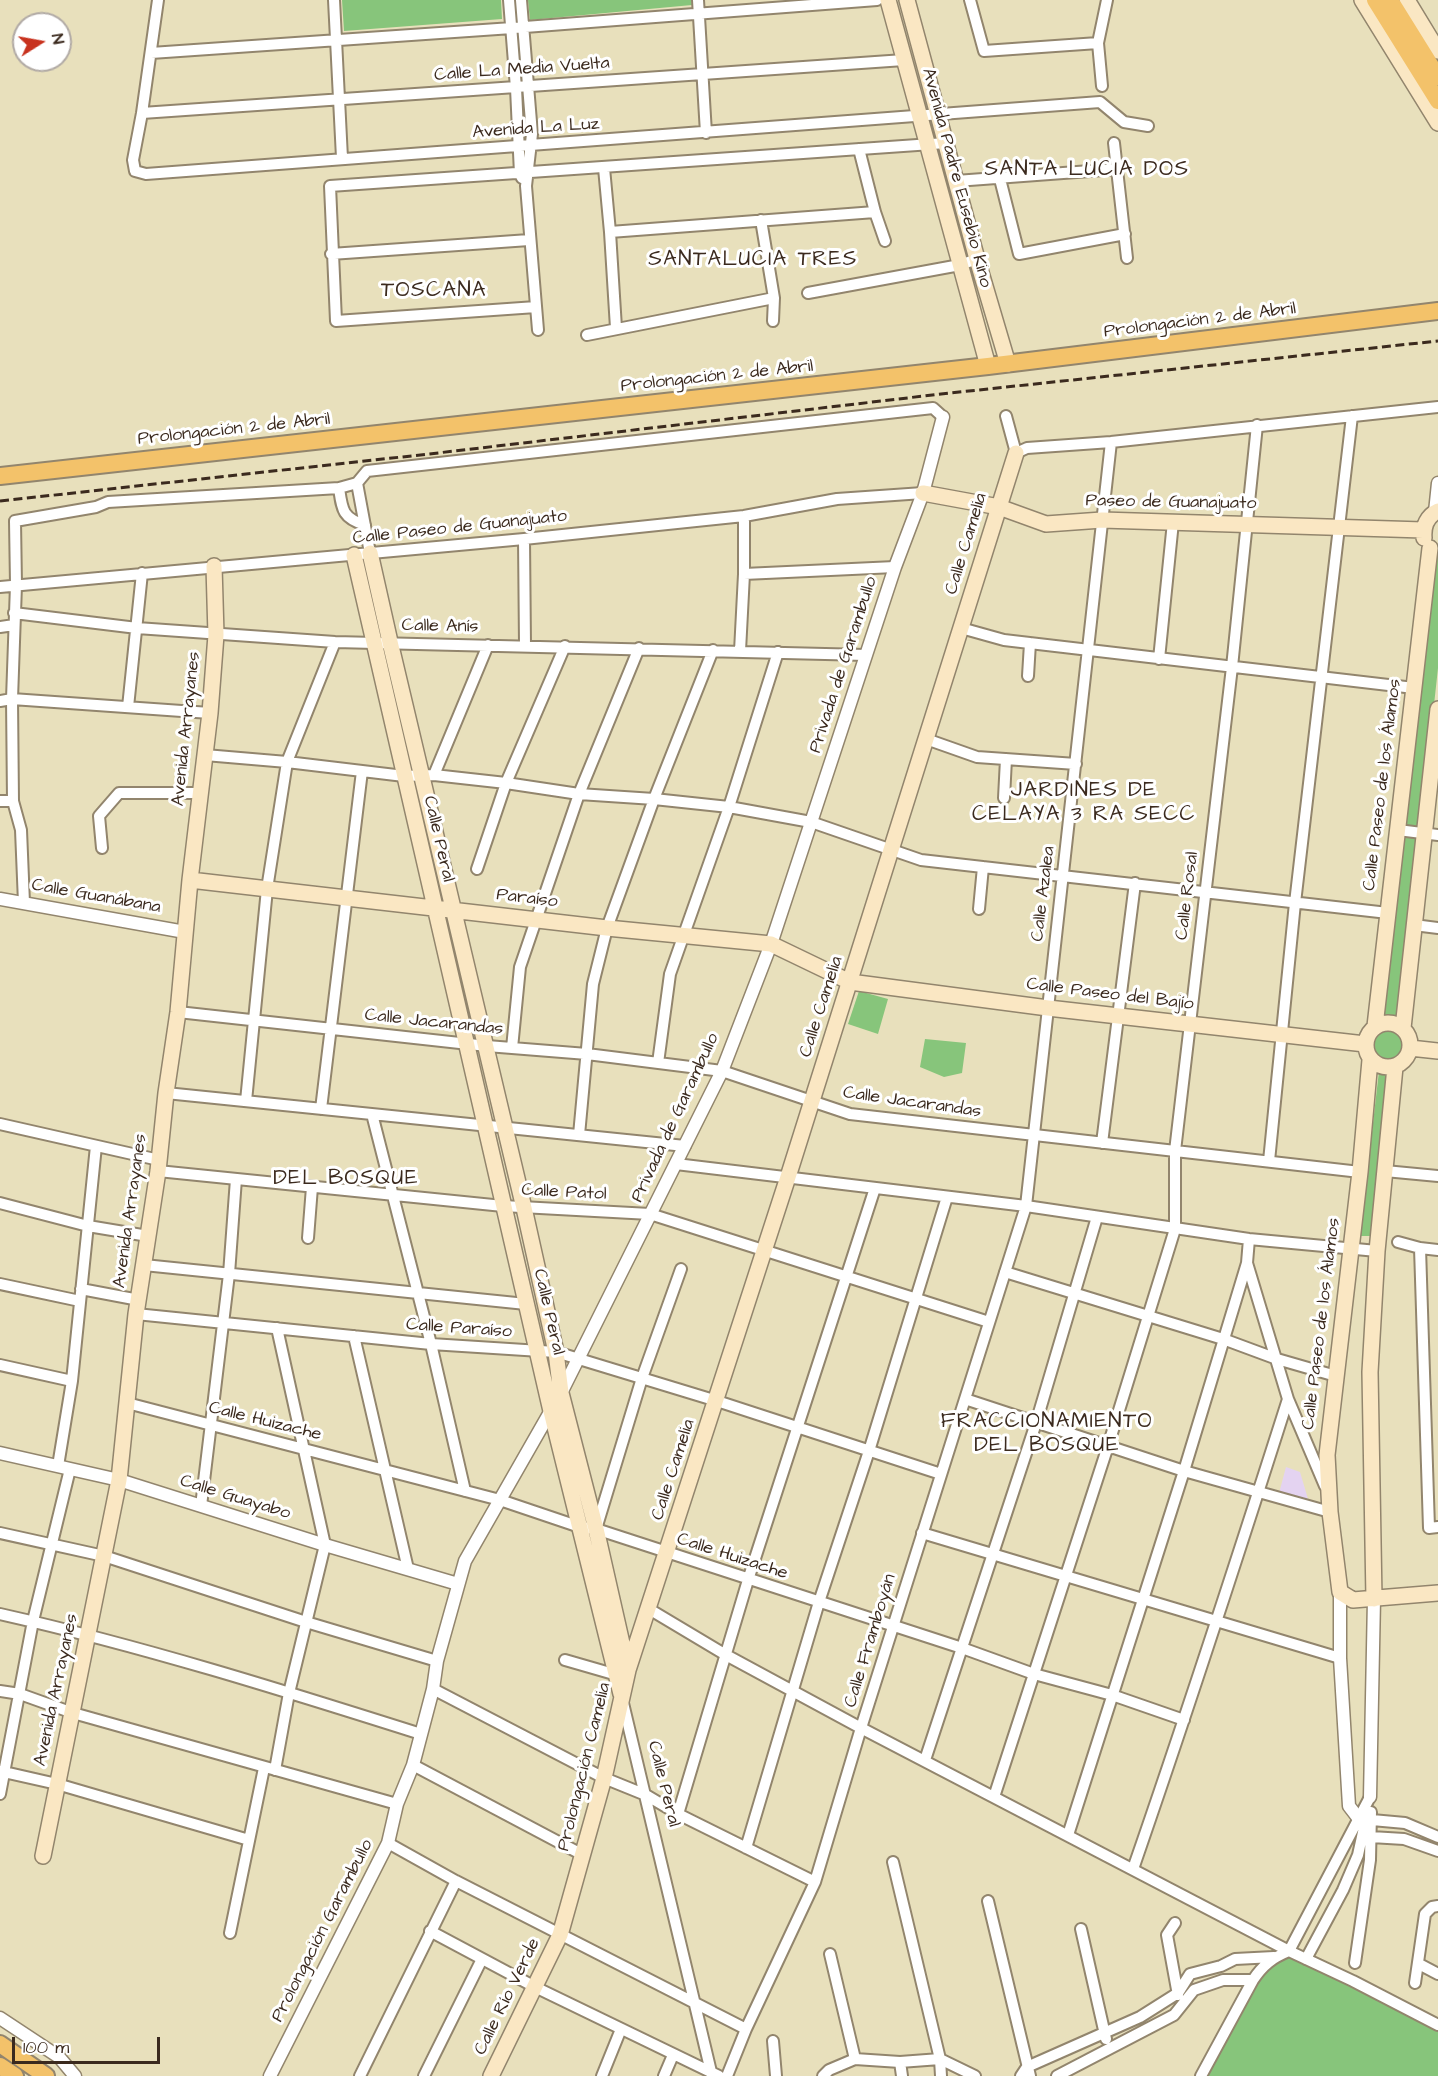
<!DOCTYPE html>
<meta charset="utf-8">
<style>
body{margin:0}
#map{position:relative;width:1438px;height:2076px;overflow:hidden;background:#e8e0bc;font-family:"Architects Daughter",sans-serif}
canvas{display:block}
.north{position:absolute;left:12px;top:12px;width:60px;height:60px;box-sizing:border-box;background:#fff;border:2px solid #b1aaa5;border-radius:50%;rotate:79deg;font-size:16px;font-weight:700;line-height:24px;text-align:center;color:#3b2a1e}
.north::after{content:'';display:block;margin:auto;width:21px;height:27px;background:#c8321e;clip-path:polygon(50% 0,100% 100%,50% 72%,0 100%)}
.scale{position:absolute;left:12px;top:2037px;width:148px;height:27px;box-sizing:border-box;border:3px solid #3b2a1e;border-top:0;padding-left:8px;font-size:18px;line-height:21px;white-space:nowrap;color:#3b2a1e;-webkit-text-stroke:4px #fff;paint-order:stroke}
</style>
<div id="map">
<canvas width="1438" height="2076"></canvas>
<div class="north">N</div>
<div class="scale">100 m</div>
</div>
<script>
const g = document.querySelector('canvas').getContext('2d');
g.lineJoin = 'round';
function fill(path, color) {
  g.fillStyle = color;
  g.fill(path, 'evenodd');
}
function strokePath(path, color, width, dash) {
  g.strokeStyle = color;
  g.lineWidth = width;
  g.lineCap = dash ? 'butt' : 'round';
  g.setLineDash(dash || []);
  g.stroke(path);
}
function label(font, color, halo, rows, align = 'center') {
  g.font = font + ' "Architects Daughter",sans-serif';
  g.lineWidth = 6;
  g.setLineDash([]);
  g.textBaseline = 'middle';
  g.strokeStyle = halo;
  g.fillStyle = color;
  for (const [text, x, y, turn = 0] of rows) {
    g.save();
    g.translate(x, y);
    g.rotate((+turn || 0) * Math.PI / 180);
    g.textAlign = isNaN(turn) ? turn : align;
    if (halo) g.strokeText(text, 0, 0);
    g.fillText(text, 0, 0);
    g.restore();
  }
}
const built = new Path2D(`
 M1286 1467 1300 1472 1308 1499 1305 1504 1278 1497Z`);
const green = new Path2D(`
 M342 0H501L502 19 344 31Z
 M528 0H691L692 5 530 20Z
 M1434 555 1438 557V668L1400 1017 1384 1016Z
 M859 991 888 999 878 1034 848 1024Z
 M1372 1044a16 16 0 1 1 32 0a16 16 0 1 1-32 0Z
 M925 1039 966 1043 962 1073 944 1077 920 1067Z
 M1379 1071 1390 1072 1372 1236H1360Z
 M1281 1940 1438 2026V2076H1201L1264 1958Z`);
const minor = new Path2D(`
 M158 0 142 113 133 160 135 171 146 174 1100 102 1124 122 1148 126
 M334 0 342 158
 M509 0 516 88 520 174 522 178
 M521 0 532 134 526 186 538 330
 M698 0 706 133
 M970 0 984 51 1098 43
 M151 53 512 28 877 0
 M1102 86 1098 43 1107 0
 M142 113 904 60
 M1114 143 1127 258
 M859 149 875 212 885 241
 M604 168 610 232 616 328
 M1000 179 1019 254 1125 234
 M956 181 1117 169
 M761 220 774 298 773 321
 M610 232 875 212
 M331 254 529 240
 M808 293 960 265 977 259
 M536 307 336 321 330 186 946 143
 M587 335 774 298
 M1006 416 1016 453 1027 448 1111 442 1438 407
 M357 483 370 553
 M339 488C342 509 342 518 365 525
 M524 539 525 645
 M744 574 895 567
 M0 587 524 539 744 516 837 499 923 493
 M14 613 137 628 335 642 866 655
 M0 627 14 625
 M961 628 1004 640 1414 688
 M740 651 744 574V516
 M1159 659 1173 522
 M1028 676 1030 643
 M0 701 12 699 210 713
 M128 707 142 573
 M926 739 977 757 1076 764
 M205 755 287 762 404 776 434 775 506 783 579 794 654 799 729 807 811 822 921 860 1388 913
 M434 775 488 645
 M1004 798 1006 759
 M0 801H13
 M1398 830 1438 835
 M102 848 99 816 119 793H200
 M477 869 506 783 565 646
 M24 903 21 830 13 801 12 699 16 585 15 521 96 507 108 502 339 488 357 483 367 471 933 408 943 417
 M979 909 983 867
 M1414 925 1438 928
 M178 1012 487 1046 587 1054 722 1071 850 1114 1360 1172
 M512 1048 520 967 579 794 639 648
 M658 1063 670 974 729 807 778 652
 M166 1093 685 1146
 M246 1101 267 889 287 762 335 642
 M321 1109 362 771
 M372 1114 431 1344 465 1491
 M0 1124 159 1160
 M579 1135 593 984 607 928 654 799 713 650
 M1102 1143 1135 883
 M1269 1161 1295 903 1352 416
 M676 1164 1026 1206 1249 1239 1377 1251
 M158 1171 503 1206 650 1214 989 1322
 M1385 1171 1438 1176
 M0 1203 88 1226 148 1236
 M308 1238 312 1187
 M1249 1239 1247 1263 1288 1399 1325 1486
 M1398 1242 1420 1248 1438 1250
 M1420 1248 1429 1528 1438 1527
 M144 1265 526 1304
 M1005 1272 1223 1339 1277 1359 1336 1376
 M0 1284 80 1301
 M81 1289 139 1300
 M136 1314 431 1344 556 1352 717 1401 941 1474
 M354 1336 408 1569
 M0 1365 72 1381
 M965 1399 1184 1471 1330 1512
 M127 1403 500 1500 580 1527 596 1529 962 1648 1034 1674 1112 1695 1184 1720
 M58 1466 72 1381 96 1146
 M201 1506 229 1274 236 1179
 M596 1529 642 1378 681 1269
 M0 1533 104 1556 306 1622 437 1661
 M922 1533 1340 1658
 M649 1609 726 1655 861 1728 1289 1951 1353 1981 1438 2025
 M0 1614C142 1646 282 1690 421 1734
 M565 1660 617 1675
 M433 1689 604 1778 646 1795 678 1814 815 1882
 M0 1691 20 1694 73 1713 397 1804
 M623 1703 712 2076
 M925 1760 1036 1423 1097 1217
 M413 1765 583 1855
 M275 1770 289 1693 325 1545 277 1328
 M0 1771 57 1784 249 1840
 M0 1794 33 1621 70 1469
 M994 1797 1108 1446 1175 1229V1151L1232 667 1257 425
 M678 1814 748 1580 875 1188
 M1372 1820 1405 1823 1438 1837
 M1068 1835 1184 1471 1247 1263
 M1371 1837 1404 1839 1438 1851
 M388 1843 456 1881 746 2029
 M746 1848 819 1602 869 1451 947 1197
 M893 1862 940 2059 941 2076
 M1133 1869C1187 1713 1238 1556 1288 1399
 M988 1901 1030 2076
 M1175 1923 1167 1935 1178 1995
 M1081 1929 1106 2039
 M430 1931 535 1987 719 2076
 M230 1933 264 1768
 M830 1954 855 2059
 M1306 1959 1343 1890 1358 1855 1367 1814
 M1355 1963 1370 1860 1371 1812
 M1419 1964 1438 1974
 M1415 1983 1425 1914 1432 1907 1438 1906
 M773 2041 776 2076
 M900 2062 902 2076
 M360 2076 456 1881
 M424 2076 482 1959
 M602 2076 621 2029
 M664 2076 673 2055
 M727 2076 746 2029 815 1882 861 1728 1026 1206 1111 442
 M823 2076 829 2070 855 2059 900 2062 940 2059 975 2076
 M1021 2076 1027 2067 1140 2017 1178 1993 1190 1974 1221 1966 1235 1959 1274 1957
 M1057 2076 1174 2015 1194 1990 1223 1980H1253
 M1201 2076 1253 1980C1263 1965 1272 1958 1289 1951L1370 1797`);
const tertiary = new Path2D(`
 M1435 512 1438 483
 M0 899 185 932
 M0 1453 119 1480 325 1545 458 1584
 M1340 1592V1658L1349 1806 1359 1819
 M1370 1797 1374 1599
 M0 2018 59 2057 75 2076
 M270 2076 388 1843 397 1804 413 1765 433 1689 437 1661 465 1561 561 1393 722 1071 771 944 895 567 923 493 943 417`);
const secondary = new Path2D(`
 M888 0 988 366
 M907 0 977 259 1008 364
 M1362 0 1438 123
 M1407 0 1438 51
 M923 493 999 507 1046 524 1102 520 1423 530
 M1424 538C1423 526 1427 516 1438 511
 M370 553 390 642 524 1208 556 1352 561 1393 596 1529 628 1670
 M354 555 551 1411 621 1694
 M190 880 607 928 771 944 850 982 1048 1008 1365 1044
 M1366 1045a22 22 0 1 1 44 0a22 22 0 1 1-44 0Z
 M1375 1026 1430 548
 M1403 1028 1438 709
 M1410 1048 1438 1051
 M1370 1060 1360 1172 1327 1455 1330 1512 1340 1592 1353 1600 1438 1593
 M1374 1599 1370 1372 1377 1251 1395 1067
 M43 1856 119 1480 136 1314 158 1171 166 1093 178 1012 190 880 210 713 216 635 214 566
 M491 2076 560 1935 604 1778 628 1670 788 1177 1016 453`);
const primary = new Path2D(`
 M1375 0 1438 101
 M1390 0 1438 77
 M0 476 988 366 1438 311
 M0 2044 46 2076
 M0 2066 15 2076`);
const rail = new Path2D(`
 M0 501 429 454 941 394 1438 341`);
const streetNames = [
 ["Calle La Media Vuelta",522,70,-4],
 ["Avenida La Luz",536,129,-4],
 ["Avenida Padre Eusebio Kino",956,178,75],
 ["Prolongación 2 de Abril",1200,321,-7],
 ["Prolongación 2 de Abril",717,377,-6],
 ["Prolongación 2 de Abril",234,430,-6],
 ["Paseo de Guanajuato",1171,503,1],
 ["Calle Paseo de Guanajuato",460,528,-6],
 ["Calle Camelia",967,544,-73],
 ["Calle Anís",440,627,1],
 ["Privada de Garambullo",844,665,-72],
 ["Avenida Arrayanes",187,729,-84],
 ["Calle Paseo de los Álamos",1383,785,-83],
 ["Calle Peral",438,839,77],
 ["Calle Azalea",1044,894,-83],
 ["Calle Rosal",1188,896,-83],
 ["Calle Guanábana",96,897,10],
 ["Paraíso",527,899,7],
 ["Calle Paseo del Bajío",1110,995,7],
 ["Calle Camelia",822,1007,-72],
 ["Calle Jacarandas",434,1023,6],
 ["Calle Jacarandas",912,1103,8],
 ["Privada de Garambullo",676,1118,-65],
 ["Calle Patol",564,1193,3],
 ["Avenida Arrayanes",131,1211,-82],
 ["Calle Peral",548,1312,77],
 ["Calle Paseo de los Álamos",1322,1324,-83],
 ["Calle Paraíso",459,1329,4],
 ["Calle Huizache",265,1422,14],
 ["Calle Camelia",674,1470,-72],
 ["Calle Guayabo",235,1498,17],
 ["Calle Huizache",732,1557,18],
 ["Calle Framboyán",871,1641,-73],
 ["Avenida Arrayanes",57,1690,-78],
 ["Prolongación Camelia",585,1767,-76],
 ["Calle Peral",663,1784,76],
 ["Prolongación Garambullo",323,1931,-63],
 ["Calle Río Verde",508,1997,-64]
];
const quarterNames = [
 ["SANTA LUCIA DOS",1087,171],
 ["SANTALUCIA TRES",753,261],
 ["TOSCANA",434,292],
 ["JARDINES DE",1084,792],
 ["CELAYA 3 RA SECC",1084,816],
 ["DEL BOSQUE",346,1180],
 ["FRACCIONAMIENTO",1047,1423],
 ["DEL BOSQUE",1047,1447]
];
fill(built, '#e4d3f1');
fill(green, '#87c57b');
strokePath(minor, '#92856d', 14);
strokePath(tertiary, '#92856d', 15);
strokePath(secondary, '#92856d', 18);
strokePath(primary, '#92856d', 20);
strokePath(minor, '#fff', 10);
strokePath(tertiary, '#fff', 12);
strokePath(secondary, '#fae7c3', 15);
strokePath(primary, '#f3c26a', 16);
strokePath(rail, '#3b2a1e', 3, [9, 4.5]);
label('18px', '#3b2a1e', '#fff', streetNames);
g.letterSpacing = '1.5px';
label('21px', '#3b2a1e', '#fff', quarterNames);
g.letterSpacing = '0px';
</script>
